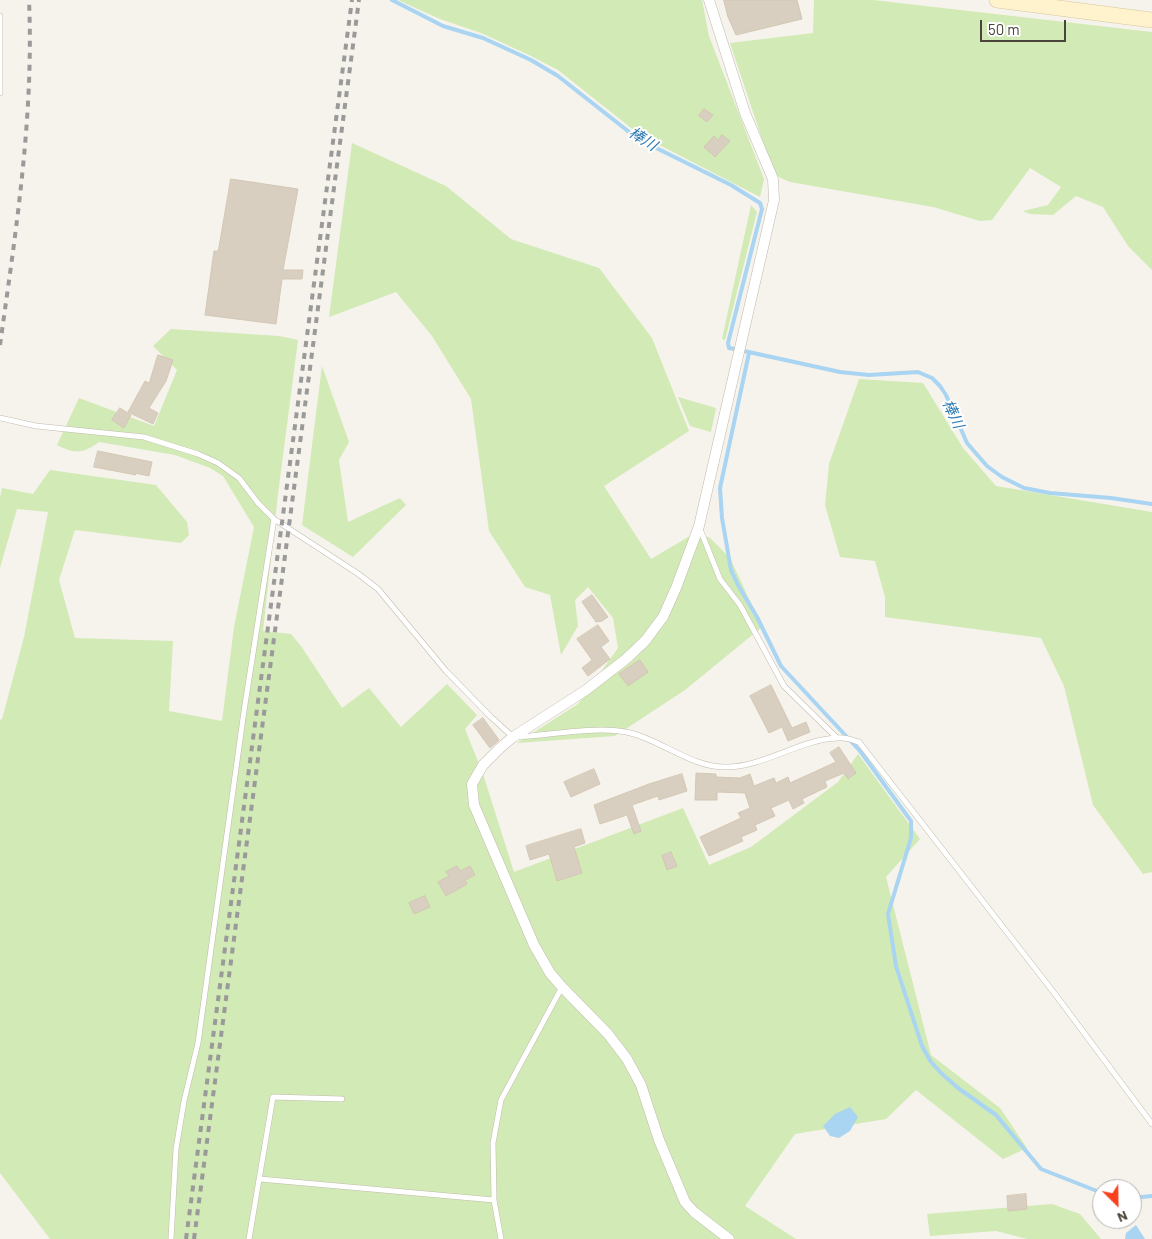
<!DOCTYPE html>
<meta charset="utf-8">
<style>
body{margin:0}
#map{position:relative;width:1152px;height:1239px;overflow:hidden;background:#f6f3ec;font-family:Barlow,sans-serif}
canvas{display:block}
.north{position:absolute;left:1092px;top:1179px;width:50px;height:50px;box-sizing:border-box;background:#fff;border:1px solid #b7b4b0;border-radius:50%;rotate:157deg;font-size:14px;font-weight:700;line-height:20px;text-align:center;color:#4b4439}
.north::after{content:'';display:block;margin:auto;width:18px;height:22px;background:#fc3f1d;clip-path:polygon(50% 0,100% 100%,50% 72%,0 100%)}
.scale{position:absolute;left:980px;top:20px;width:86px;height:22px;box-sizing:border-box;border:2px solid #4b4439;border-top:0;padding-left:6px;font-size:15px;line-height:18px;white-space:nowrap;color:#4b4439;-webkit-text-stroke:4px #fff;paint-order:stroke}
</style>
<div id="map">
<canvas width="1152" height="1239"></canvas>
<div class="north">N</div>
<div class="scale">50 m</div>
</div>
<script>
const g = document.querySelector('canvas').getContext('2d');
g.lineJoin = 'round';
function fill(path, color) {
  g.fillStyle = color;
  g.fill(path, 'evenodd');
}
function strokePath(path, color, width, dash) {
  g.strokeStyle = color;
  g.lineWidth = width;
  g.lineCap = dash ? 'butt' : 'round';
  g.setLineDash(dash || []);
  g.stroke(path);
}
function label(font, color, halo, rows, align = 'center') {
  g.font = font + ' Barlow,"Noto Sans JP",sans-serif';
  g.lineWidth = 4;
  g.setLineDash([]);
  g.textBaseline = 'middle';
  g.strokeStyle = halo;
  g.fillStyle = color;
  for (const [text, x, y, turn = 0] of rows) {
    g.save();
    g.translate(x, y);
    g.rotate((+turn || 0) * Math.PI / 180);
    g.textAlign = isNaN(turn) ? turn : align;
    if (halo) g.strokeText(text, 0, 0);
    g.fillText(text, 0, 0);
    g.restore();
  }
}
const green = new Path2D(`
 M398 0H702L709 36 764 179 760 197 640 135 558 70 529 55 481 33 440 19Z
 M814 0H873L1152 32V270L1128 246 1103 207 1076 196 1053 215 1030 214 1023 211 1048 205 1061 187 1030 168 992 220 980 221 933 207 790 182 774 175 730 43 813 33Z
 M352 143 446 186 511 239 599 268 652 338 689 431 604 486 651 559 690 536 709 537 730 558 762 627 685 690 615 736 517 743 578 704 618 648 613 618 588 587 575 600 578 626 561 655 550 595 525 587 489 531 471 399 432 336 396 292 329 317Z
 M751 205 757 212 725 340 722 339Z
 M171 329 279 336 298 340 278 494 263 631 291 634 301 646 342 708 369 688 401 727 447 684 477 715 465 729 483 774 514 872 683 808 709 865 751 847 838 782 858 754 920 839 886 877 931 1055 1000 1108 1027 1148 1003 1159 916 1090 886 1119 795 1134 745 1206 796 1239H50L0 1173V720L2 719 24 637 48 512 17 509 0 568V498L2 488 33 494 50 470 156 485 187 522 189 535 181 543 75 530 59 580 75 638 173 641 169 711 222 721 234 627 254 527 223 476 210 468 175 455 99 442C83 454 74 454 57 445L79 398 154 426 177 370 153 346Z
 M322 366 349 442 339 460 348 522 400 498 406 505 353 557 302 525Z
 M859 379 923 383 963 448 996 486 1152 512V872L1143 874 1093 805 1064 686 1041 638 885 617V597L875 561 840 557 825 505 829 464Z
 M678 397 716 408 711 432 690 426Z
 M1052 1204 1080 1214 1101 1239H1027L996 1231 930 1236 927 1214Z`);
const water = new Path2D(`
 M850 1107 858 1117 850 1131 839 1138 830 1136 823 1126 835 1114Z
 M1136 1225 1145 1239H1125L1126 1233Z`);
const stream = new Path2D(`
 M392 0 443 26 483 38 531 60 558 76 638 139 731 185 760 203 762 209 728 343 729 348 735 349
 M744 351 840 372 869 375 918 372 932 378 940 386 946 395 967 443 987 466 1002 477 1024 488 1050 493 1111 498 1152 504
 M749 353 720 488 722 518 731 570 738 585 757 617 781 666 860 751 911 821V838L888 914 896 966 922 1046 931 1062 941 1073 958 1088 996 1115 1041 1169 1102 1193
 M1132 1198 1152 1196`);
const building = new Path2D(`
 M724 0H797L802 19 736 35 728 17Z
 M704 109 713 115 707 122 699 116Z
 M722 135 730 141 715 157 704 147 714 136 718 140Z
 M231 179 298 189 283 270H303L302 279H282L276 324 205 315 214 251H218Z
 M158 355 173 360 166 381 149 408 158 413 153 424 128 412 145 381 149 383Z
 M120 408 131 415 124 428 112 420Z
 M98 451 152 462 149 476 135 473 136 475 94 467Z
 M592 595 608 617 602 621 596 622 582 602Z
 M598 625 609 641 601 647 610 659 588 676 582 668 592 660 577 639Z
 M640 660 648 672 628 686 619 674Z
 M771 685 792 728 806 722 810 732 788 741 782 727 769 733 750 696Z
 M483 718 499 740 490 748 473 725Z
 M839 747 856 773 848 779 844 773 825 781 827 787 802 799 804 803 793 809 789 800 771 808 775 816 755 825 757 830 741 837 743 841 709 856 700 837 741 818 738 813 750 808 745 793 717 792V800H695L696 773 716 774V777L740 778 750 774 754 786 774 778 776 783 788 777 790 783 836 762 830 753Z
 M594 769 600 784 571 797 564 782Z
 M682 774 687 791 659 800 658 796 632 805 641 831 634 834 627 815 600 824 594 805 649 784Z
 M581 829 585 843 574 847 582 873 557 881 549 854 530 860 526 846Z
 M671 852 677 866 667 870 662 856Z
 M457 866 460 871 470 866 475 875 465 880 467 884 446 896 438 882 449 876 446 872Z
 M425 896 430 907 414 914 409 903Z
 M1026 1194 1027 1209 1008 1211 1007 1196Z`);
const lane = new Path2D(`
 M0 16V93
 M0 418 36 426 144 437 198 454 218 463 239 478 258 503 274 519 357 573 378 589 446 671 491 717 513 737C548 736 585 727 619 731 657 735 688 768 727 767 763 767 802 739 837 738 845 737 852 740 859 742L1055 994 1152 1124
 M700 529 720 579 740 605 784 686 837 738
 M260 1179 494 1200
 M171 1239 176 1149 184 1101 198 1043 244 711 274 519
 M249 1239 273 1097 342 1099
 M501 1239 494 1200 493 1143 501 1100 562 987`);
const street = new Path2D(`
 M709 0 745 113 773 179 774 200 699 526 676 588 663 617 645 641 626 659 586 690 513 737 500 748 483 765 472 784 474 805 534 945 550 973 562 987 608 1034 627 1059 641 1085 659 1140 685 1202 694 1212 729 1239`);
const secondary = new Path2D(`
 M997 0 1152 20`);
const rail = new Path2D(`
 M0 345C16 230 34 116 29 0
 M186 1239 352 0
 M194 1239 359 0`);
const waterNames = [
 ["棒川",643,139,32],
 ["棒川",953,414,65]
];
fill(green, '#d2eab5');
fill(water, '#a9d4f2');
strokePath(stream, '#a9d4f2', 4);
fill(building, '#d8cfc1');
strokePath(building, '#d3c7b4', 1);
strokePath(lane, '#c2bbae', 6);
strokePath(street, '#c2bbae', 11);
strokePath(secondary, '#d6c79b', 16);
strokePath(lane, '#fff', 5);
strokePath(street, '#fff', 10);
strokePath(secondary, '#fff3cd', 15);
strokePath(rail, '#9a9a9a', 4, [6, 6]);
label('italic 15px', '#2e7ab2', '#fff', waterNames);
</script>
